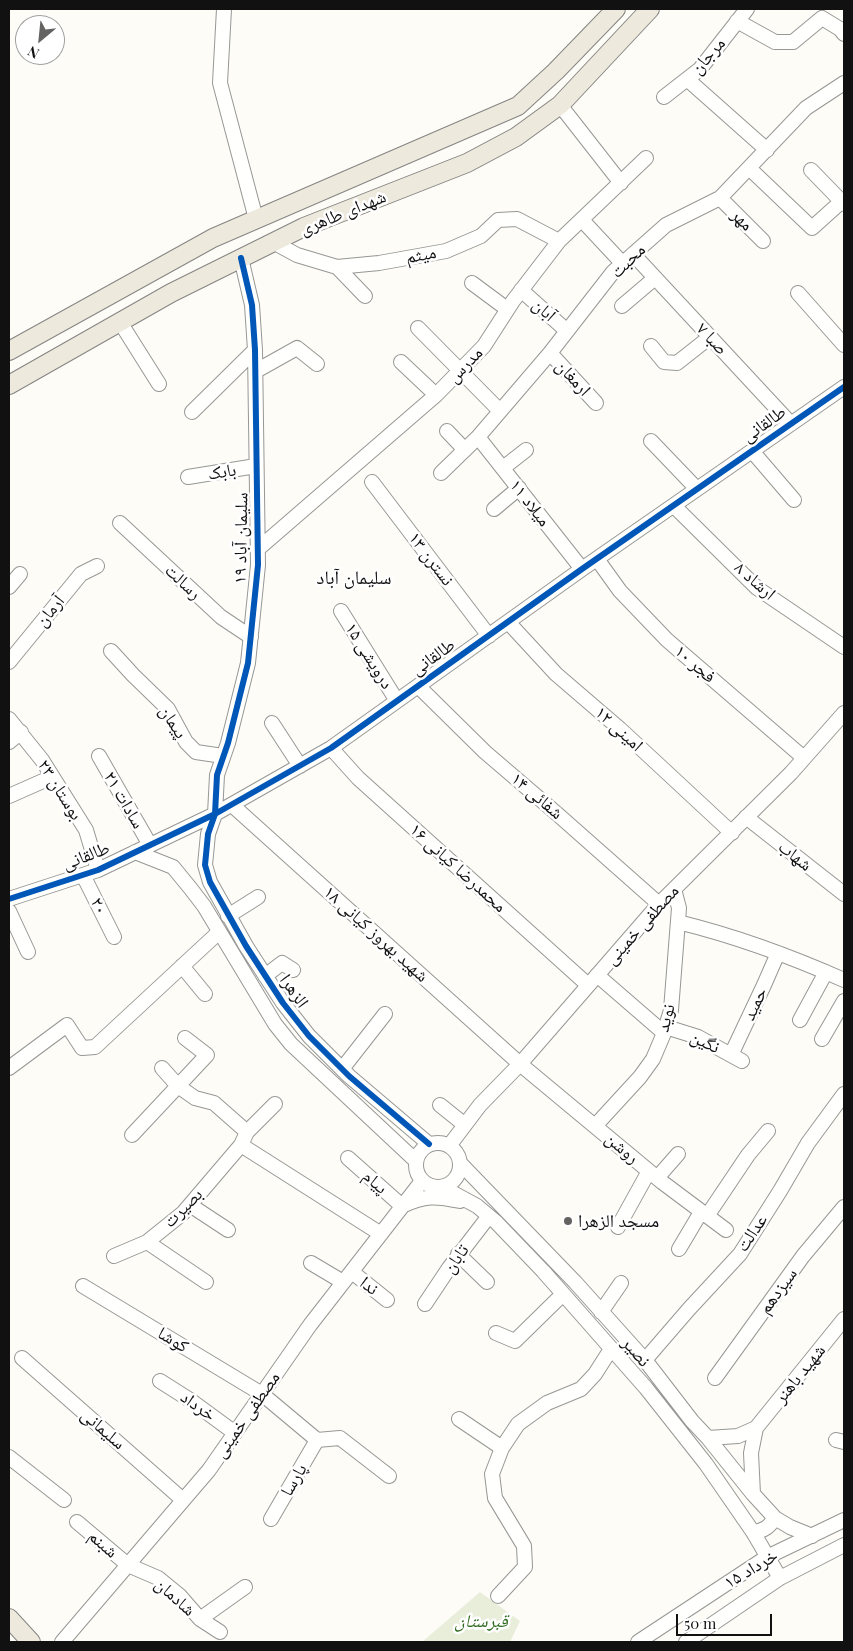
<!DOCTYPE html>
<meta charset="utf-8">
<style>
body{margin:0}
#map{position:relative;width:853px;height:1651px;overflow:hidden;background:#fdfcf7;font-family:"Playfair Display",serif}
canvas{display:block}
.frame{position:absolute;inset:0;border:10px solid #111;pointer-events:none}
.north{position:absolute;left:15px;top:15px;width:50px;height:50px;box-sizing:border-box;background:#fff;border:1px solid #a0a0a0;border-radius:50%;rotate:208deg;font-size:14px;font-weight:700;line-height:20px;text-align:center;color:#111}
.north::after{content:'';display:block;margin:auto;width:18px;height:22px;background:#646362;clip-path:polygon(50% 0,100% 100%,50% 72%,0 100%)}
.scale{position:absolute;left:676px;top:1614px;width:96px;height:22px;box-sizing:border-box;border:2px solid #111;border-top:0;padding-left:6px;font-size:15px;line-height:18px;white-space:nowrap;color:#111;-webkit-text-stroke:4px #fff;paint-order:stroke}
</style>
<div id="map">
<canvas width="853" height="1651"></canvas>
<div class="frame"></div>
<div class="north">N</div>
<div class="scale">50 m</div>
</div>
<script>
const g = document.querySelector('canvas').getContext('2d');
g.lineJoin = 'round';
function fill(path, color) {
  g.fillStyle = color;
  g.fill(path, 'evenodd');
}
function strokePath(path, color, width, dash) {
  g.strokeStyle = color;
  g.lineWidth = width;
  g.lineCap = dash ? 'butt' : 'round';
  g.setLineDash(dash || []);
  g.stroke(path);
}
function label(font, color, halo, rows, align = 'center') {
  g.font = font + ' "Playfair Display","Noto Naskh Arabic",serif';
  g.lineWidth = 5;
  g.setLineDash([]);
  g.textBaseline = 'middle';
  g.strokeStyle = halo;
  g.fillStyle = color;
  for (const [text, x, y, turn = 0] of rows) {
    g.save();
    g.translate(x, y);
    g.rotate((+turn || 0) * Math.PI / 180);
    g.textAlign = isNaN(turn) ? turn : align;
    if (halo) g.strokeText(text, 0, 0);
    g.fillText(text, 0, 0);
    g.restore();
  }
}
const cemetery = new Path2D(`
 M480 1592 520 1621 510 1642H422Z`);
const minor = new Path2D(`
 M224 9 220 83 256 219
 M737 21 775 42H793L822 18 840 29 844 34
 M687 79 767 150
 M664 97 700 69 747 9
 M560 105 621 183
 M749 168 812 228 842 201
 M811 170 844 204
 M720 198 763 241
 M582 220 623 264
 M273 242 297 255 337 267 379 263 446 251 481 236 498 220 517 219 559 241
 M633 254 791 424
 M241 258 252 305 255 350 258 565 248 663 228 743 217 775 215 814 208 834 205 865 210 882 246 946 283 1003 309 1036 349 1076 429 1144
 M337 267 365 296
 M472 283 507 309
 M521 290 567 331
 M798 293 844 345
 M622 306 655 278
 M120 322 159 384
 M418 328 500 411
 M651 346 664 362 677 363 710 337
 M550 353 596 403
 M401 362 436 395
 M256 371 297 348 317 364
 M192 412 255 350
 M447 431 465 450
 M478 437 582 569
 M651 441 697 489
 M752 451 794 500
 M503 468 526 450
 M441 473 478 437 550 353 613 272 666 225 720 198 806 108 844 83
 M188 477 256 466
 M372 482 489 636
 M674 506 757 588 844 647
 M494 509 519 488
 M120 523 221 617 251 637
 M258 549 436 395 484 346 513 301 559 241 646 158
 M597 559 620 591 667 640 804 758
 M9 587 20 574
 M341 611 397 701
 M508 622 556 674 620 729 732 833
 M111 651 133 675 168 709 186 742 196 752 223 756
 M9 662 81 574 97 566
 M418 686 485 752 555 812 659 904
 M9 719 42 760 86 830 98 870
 M272 723 300 766
 M9 742 21 732
 M331 748 358 778 588 985
 M99 756 150 845
 M9 796 52 777
 M232 805 520 1064 662 1182 726 1230
 M746 817 844 894
 M135 852 173 867 191 889 204 906 275 1024 291 1044 416 1161
 M83 875 114 937
 M9 899 98 870 215 814 331 748 582 569 844 387
 M9 911 28 952
 M228 916 258 897
 M678 922C735 936 790 956 844 980
 M182 966 205 994
 M597 975 664 1033
 M265 976 282 963 293 970
 M800 1020 826 972
 M666 1027 698 1037 742 1061
 M822 1039 844 1001
 M731 1055 764 985 778 953
 M9 1068 67 1025 82 1048 95 1047 219 932
 M162 1068 178 1086 195 1098 214 1103 247 1132
 M342 1069 385 1014
 M440 1105 465 1125
 M595 1126 640 1077 653 1059 664 1033 671 1010 679 908 674 889
 M132 1135 207 1055 185 1038
 M416 1165a22 22 0 1 1 44 0a22 22 0 1 1-44 0Z
 M241 1145 381 1234
 M449 1146 480 1105 520 1064 659 904 791 773 844 713
 M348 1158 402 1206C425 1195 436 1196 460 1201
 M460 1163 575 1282 645 1360 692 1421 708 1438 753 1494 775 1518 790 1527 812 1536
 M657 1178 678 1154
 M442 1187 477 1206 496 1222 543 1271 646 1388 706 1464 753 1532 780 1578
 M190 1205 228 1230
 M707 1216 748 1155 768 1131
 M618 1227 649 1171
 M147 1242 206 1282
 M679 1249 701 1212
 M458 1254 487 1282
 M114 1256 147 1242 183 1213 241 1145 247 1132 275 1104
 M311 1263 343 1282
 M352 1272 387 1300
 M83 1286 262 1394 317 1440 340 1438 389 1476
 M425 1304 449 1268 489 1216
 M601 1312 621 1283
 M496 1333 515 1341 563 1294
 M22 1358 183 1500
 M645 1360 689 1309 740 1254 780 1191 808 1143 844 1094
 M715 1378 803 1256 844 1207
 M160 1381 190 1400 235 1433
 M459 1419 502 1448
 M708 1438 738 1436 756 1428 844 1319
 M836 1440 844 1442
 M9 1457 64 1500
 M753 1494 751 1453 756 1428
 M271 1519 317 1440
 M77 1522 128 1565 158 1578 180 1596 200 1619 220 1632
 M753 1532C764 1531 769 1527 775 1518
 M498 1596 525 1567 524 1546 495 1498 492 1474 502 1448 518 1424 547 1403 581 1389 595 1374 611 1349
 M200 1619 245 1587
 M62 1642 209 1470 310 1325 422 1181
 M638 1642 767 1557 844 1520
 M686 1642 780 1578 844 1545`);
const major = new Path2D(`
 M9 351 213 238 518 106 556 71 616 9
 M9 385 171 293 304 227 467 163 516 137 560 105 650 9
 M9 1618 31 1642`);
const cycleway = new Path2D(`
 M241 258 252 305 255 350 258 565 248 663 228 743 217 775 215 814 208 834 205 865 210 882 246 946 283 1003 309 1036 349 1076 429 1144
 M9 899 98 870 215 814 331 748 582 569 844 387`);
const markers = [
 [568,1221,5,"#646362"]
];
const streetNames = [
 ["مرجان",708,56,-49],
 ["شهدای طاهری",343,213,-22],
 ["مهر",742,220,45],
 ["میثم",421,255,-11],
 ["محبت",628,261,-44],
 ["آبان",544,310,42],
 ["صبا ۷",712,339,47],
 ["مدرس",465,365,-46],
 ["ارمغان",573,378,47],
 ["طالقانی",764,424,-35],
 ["بابک",222,472,-9],
 ["میلاد ۱۱",530,503,52],
 ["سلیمان آباد ۱۹",241,538,-89],
 ["نسترن ۱۳",431,559,53],
 ["ارشاد ۸",755,581,41],
 ["رسالت",183,582,43],
 ["آرمان",50,611,-51],
 ["درویشی ۱۵",369,656,58],
 ["طالقانی",433,657,-35],
 ["فجر ۱۰",695,664,41],
 ["پیمان",173,722,57],
 ["امینی ۱۲",619,729,42],
 ["بوستان ۲۳",60,790,58],
 ["شفائی ۱۴",537,796,40],
 ["سادات ۲۱",124,800,60],
 ["طالقانی",86,856,-21],
 ["شهاب",795,856,38],
 ["محمدرضا کیانی ۱۶",458,868,42],
 ["۲۰",99,906,63],
 ["مصطفی خمینی",642,925,-48],
 ["شهید بهروز کیانی ۱۸",376,934,42],
 ["الزهرا",294,991,55],
 ["حمید",755,1004,-65],
 ["نوید",666,1018,-76],
 ["نگین",705,1042,25],
 ["روشن",622,1148,40],
 ["پیام",375,1182,41],
 ["بصیرت",183,1208,-45],
 ["عدالت",752,1233,-56],
 ["تابان",456,1259,-55],
 ["ندا",369,1286,38],
 ["سیزدهم",778,1291,-54],
 ["کوشا",173,1340,31],
 ["نصیر",636,1352,49],
 ["شهید باهنر",800,1374,-51],
 ["خرداد",198,1406,35],
 ["مصطفی خمینی",247,1415,-55],
 ["سلیمانی",103,1429,41],
 ["پارسا",294,1480,-60],
 ["شبنم",103,1544,41],
 ["۱۵ خرداد",751,1569,-31],
 ["شادمان",175,1597,42]
];
const poiNames = [
 ["مسجد الزهرا",578,1221]
];
const parkNames = [
 ["قبرستان",481,1621]
];
const neighbourhoodNames = [
 ["سلیمان آباد",354,578]
];
fill(cemetery, '#e9eedb');
strokePath(minor, '#979795', 16);
strokePath(major, '#858482', 20);
strokePath(minor, '#fffffe', 14);
strokePath(major, '#ede9dc', 18);
strokePath(cycleway, '#0057b8', 6);
for (const [x, y, r, color] of markers) {
  const dot = new Path2D();
  dot.arc(x, y, r, 0, 2 * Math.PI);
  g.fillStyle = color;
  g.fill(dot);
  strokePath(dot, '#fff', 2);
}
label('18px', '#111', '#fff', streetNames);
label('18px', '#111', '#fff', poiNames, 'left');
label('italic 18px', '#2f6b1f', '#fff', parkNames);
label('19px', '#111', '#fff', neighbourhoodNames);
</script>
